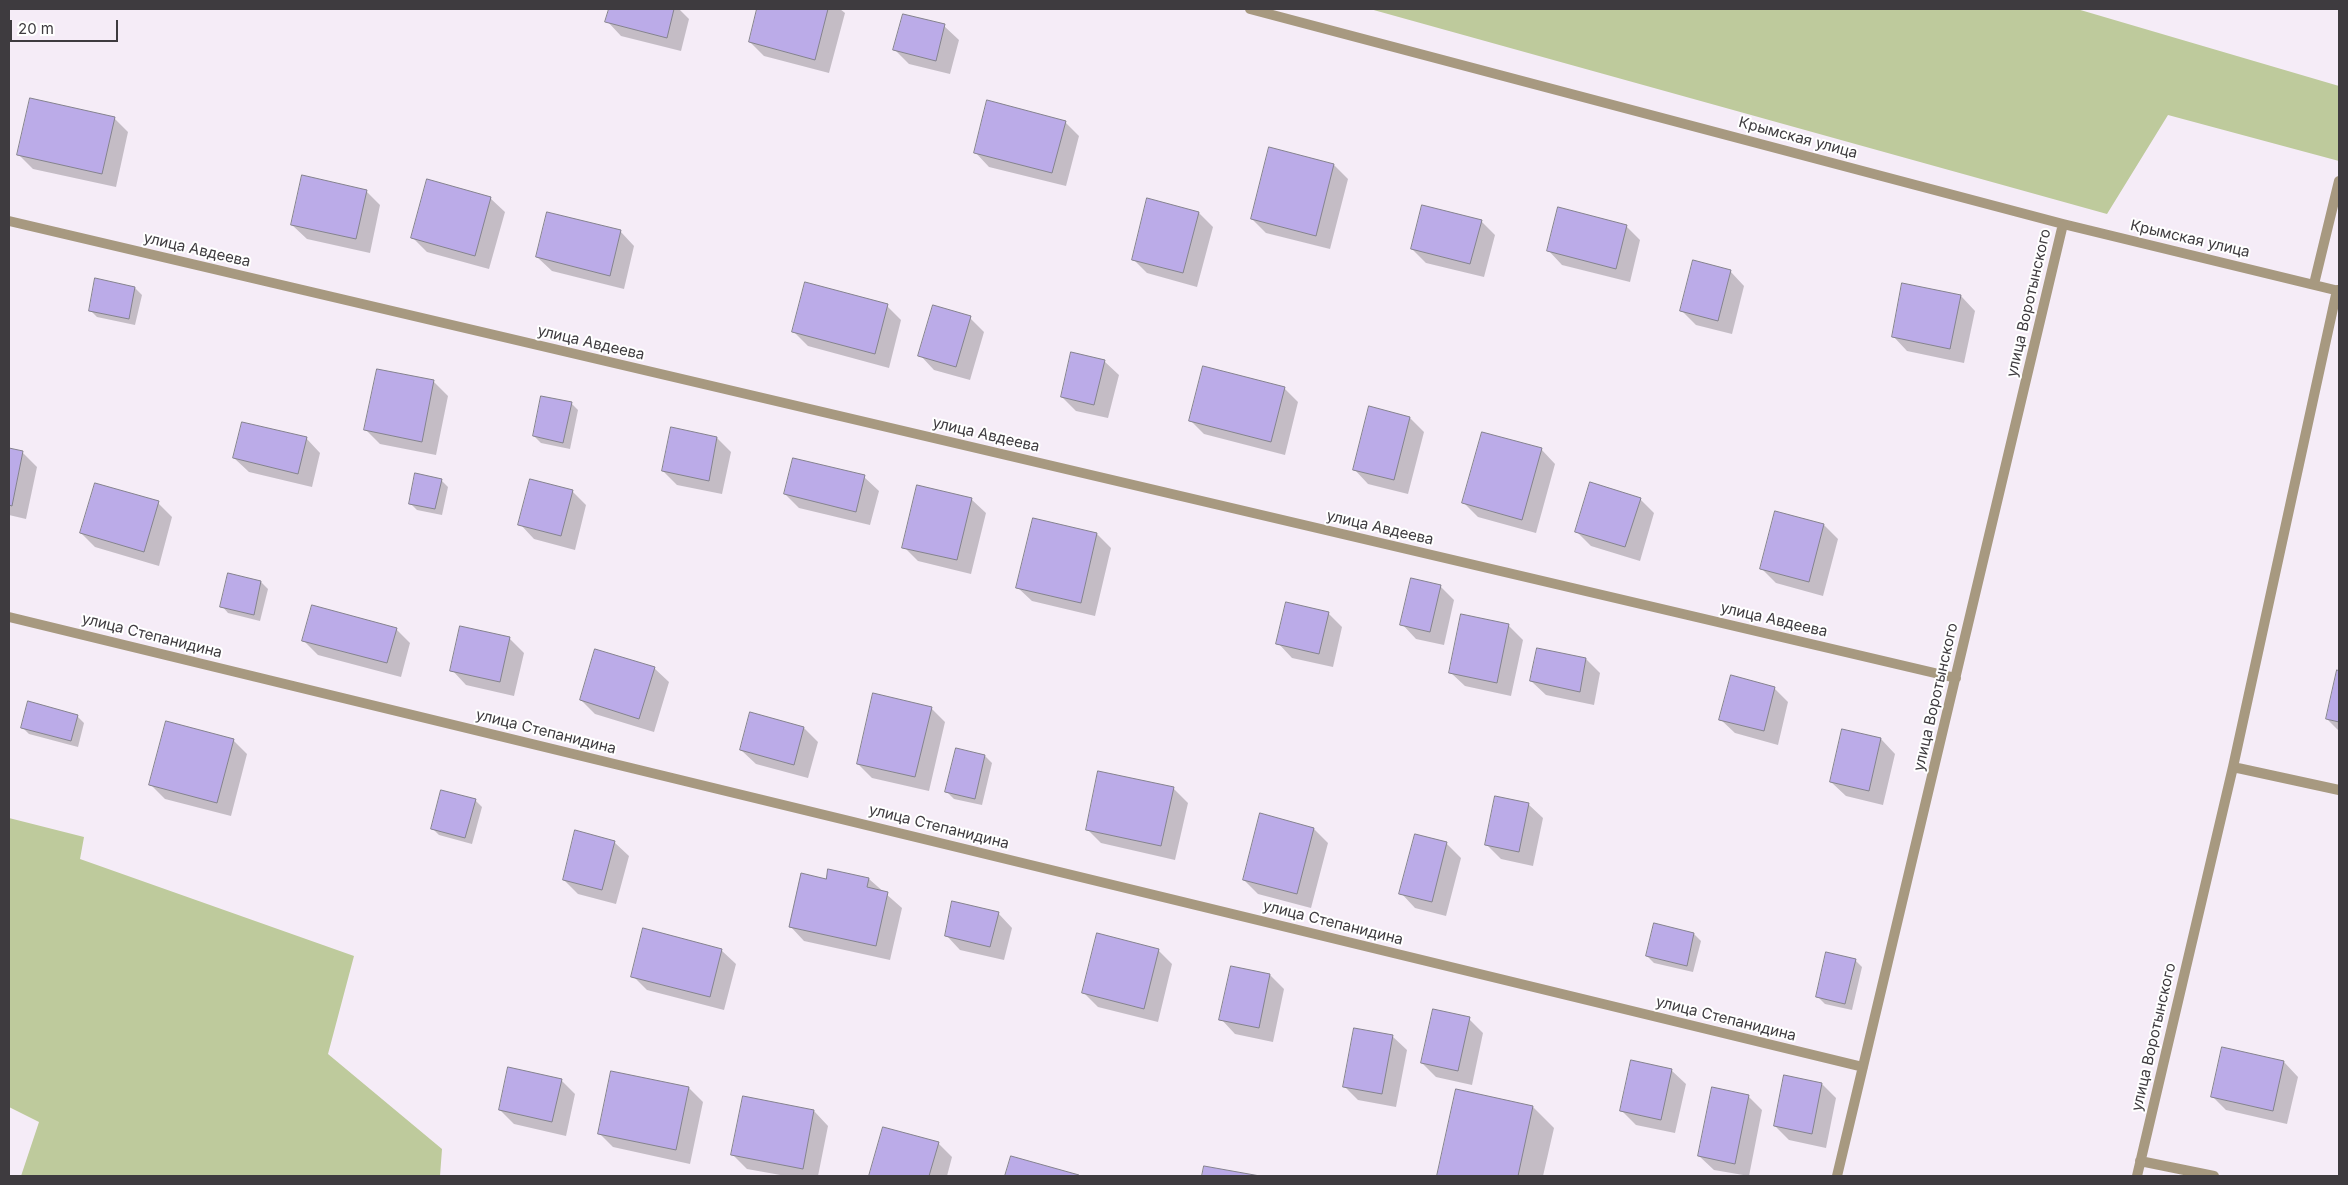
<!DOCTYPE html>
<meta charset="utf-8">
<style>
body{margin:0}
#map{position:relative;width:2348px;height:1185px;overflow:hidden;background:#f5ecf7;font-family:Inter,sans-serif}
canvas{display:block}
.frame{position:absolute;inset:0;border:10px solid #3e3b3f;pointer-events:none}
.scale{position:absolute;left:10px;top:20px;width:108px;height:22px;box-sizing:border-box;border:2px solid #3e3b3f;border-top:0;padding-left:6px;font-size:15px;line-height:18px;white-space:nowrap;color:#3e3b3f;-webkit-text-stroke:4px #fff;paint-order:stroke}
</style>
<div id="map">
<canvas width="2348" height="1185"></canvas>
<div class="frame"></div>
<div class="scale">20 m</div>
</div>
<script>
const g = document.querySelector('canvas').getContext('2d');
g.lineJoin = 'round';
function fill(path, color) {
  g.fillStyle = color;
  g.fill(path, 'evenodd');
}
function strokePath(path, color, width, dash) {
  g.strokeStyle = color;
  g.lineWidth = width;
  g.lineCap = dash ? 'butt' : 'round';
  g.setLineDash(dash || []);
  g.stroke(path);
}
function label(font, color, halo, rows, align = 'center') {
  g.font = font + ' Inter,sans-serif';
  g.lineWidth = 4;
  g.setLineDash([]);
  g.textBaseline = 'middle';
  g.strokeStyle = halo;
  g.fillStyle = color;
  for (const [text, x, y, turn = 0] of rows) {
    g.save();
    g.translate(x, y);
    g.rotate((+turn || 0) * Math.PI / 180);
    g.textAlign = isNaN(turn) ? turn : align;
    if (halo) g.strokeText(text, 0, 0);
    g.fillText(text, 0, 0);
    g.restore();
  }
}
const green = new Path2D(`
 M1370 9H2077L2339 86V161L2168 115 2107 214Z
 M9 818 84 837 80 859 354 956 328 1054 442 1149 440 1176H21L39 1122 9 1107Z`);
const shadow = new Path2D(`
 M610 9H679L689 19 681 51 621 36 607 21Z
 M759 9H840L845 13 829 73 764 56 750 42Z
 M944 26 959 40 950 74 909 64 895 50Z
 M114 118 128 132 116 187 33 169 19 155Z
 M1065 122 1079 136 1066 186 989 167 975 152Z
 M1270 149 1334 165 1348 179 1330 249 1266 233 1252 219Z
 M366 191 380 205 370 253 307 239 292 225Z
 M490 198 505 212 489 269 427 252 413 238Z
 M1148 200 1199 213 1213 227 1197 287 1147 273 1133 259Z
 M1481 221 1495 235 1484 277 1426 263 1412 249Z
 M1626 226 1640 240 1630 282 1562 265 1548 250Z
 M620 231 634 246 624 289 552 271 537 257Z
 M1730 271 1744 286 1732 334 1696 325 1682 311Z
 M96 280 135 288 142 295 135 325 97 317 90 310Z
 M1961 296 1975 311 1964 363 1907 351 1893 336Z
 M887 306 901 320 889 368 808 346 794 332Z
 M970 318 984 332 970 380 934 370 920 355Z
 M1104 361 1119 375 1108 418 1076 411 1062 397Z
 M378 370 434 382 448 396 436 455 380 444 365 429Z
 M1284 388 1298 402 1285 455 1204 434 1190 420Z
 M571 403 578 410 570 449 541 443 534 436Z
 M1410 418 1424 432 1408 494 1368 484 1354 469Z
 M306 438 320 453 312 487 249 472 234 458Z
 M717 438 731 452 722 494 677 485 663 471Z
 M1541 449 1555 464 1536 533 1478 517 1464 503Z
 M9 450 22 452 37 467 26 519 9 515Z
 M864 477 879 491 870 525 799 508 785 494Z
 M441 480 448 487 442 515 417 510 410 503Z
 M572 491 586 505 575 550 534 539 520 524Z
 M971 499 986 513 971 574 918 561 904 547Z
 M1640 499 1654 513 1640 561 1591 546 1577 532Z
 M158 503 172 517 159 566 95 547 81 533Z
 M1776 512 1824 525 1838 539 1823 596 1776 583 1761 568Z
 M1097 534 1111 548 1095 616 1032 601 1017 587Z
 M229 575 261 582 268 589 260 621 228 613 222 606Z
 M1440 586 1454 600 1444 645 1416 639 1402 624Z
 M1328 613 1342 627 1333 667 1292 658 1278 643Z
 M1509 626 1523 640 1511 696 1465 686 1450 672Z
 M461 627 510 639 524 653 514 696 466 685 452 670Z
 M396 629 410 643 401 677 318 655 304 641Z
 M1538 649 1586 659 1600 673 1594 705 1546 695 1531 681Z
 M654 668 669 682 654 732 595 714 581 700Z
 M2338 672H2339V731L2327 719Z
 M1774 688 1788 702 1778 745 1735 733 1720 719Z
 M931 708 945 722 929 791 872 778 858 764Z
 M77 716 84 723 78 747 29 734 22 727Z
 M804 728 818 742 808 778 756 764 741 750Z
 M1843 731 1881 739 1895 754 1883 805 1846 796 1831 782Z
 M233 740 247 754 231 816 165 799 151 785Z
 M985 756 992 763 982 805 954 799 947 792Z
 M1099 772 1174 789 1188 803 1175 860 1101 843 1087 829Z
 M475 800 482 807 472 844 439 835 432 828Z
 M1528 804 1543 818 1533 866 1501 859 1487 845Z
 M1314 829 1328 843 1311 908 1258 894 1244 880Z
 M614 842 629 856 616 904 578 894 564 880Z
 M1447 844 1461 858 1446 916 1415 908 1401 893Z
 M869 879 902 908 890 960 804 941 790 926 827 880Z
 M998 913 1012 928 1004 960 960 950 946 935Z
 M1694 934 1701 941 1693 972 1654 963 1647 956Z
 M721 950 736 964 724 1010 647 990 633 976Z
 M1158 950 1172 964 1158 1022 1098 1007 1084 993Z
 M1855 960 1862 967 1852 1010 1825 1004 1818 997Z
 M1270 975 1284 989 1273 1042 1235 1034 1221 1019Z
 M1469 1019 1483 1033 1472 1085 1436 1077 1422 1063Z
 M1392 1036 1407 1050 1396 1107 1358 1100 1344 1086Z
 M2223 1049 2284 1062 2298 1077 2287 1124 2226 1110 2212 1096Z
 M1671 1070 1686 1084 1675 1133 1636 1125 1621 1110Z
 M561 1080 575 1094 566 1136 514 1124 500 1110Z
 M1822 1084 1836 1098 1826 1148 1789 1140 1775 1126Z
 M689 1088 703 1102 690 1164 613 1147 599 1133Z
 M1457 1090 1533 1107 1554 1128 1543 1176H1438Z
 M1748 1096 1762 1110 1749 1176 1714 1170 1699 1156Z
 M814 1111 828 1126 818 1176H786L747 1169 732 1154Z
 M883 1129 938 1143 952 1157 947 1176H871Z
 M1012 1157 1079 1176H1007Z`);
const building = new Path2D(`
 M609 9H674L667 38 605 22Z
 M757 9H828L815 60 749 42Z
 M903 14 945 24 936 61 893 50Z
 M30 98 115 117 102 174 17 155Z
 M987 100 1066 121 1052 173 974 153Z
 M1269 147 1334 164 1316 236 1251 219Z
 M302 175 367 190 356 239 291 225Z
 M427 179 491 197 475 256 411 238Z
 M1147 198 1199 212 1183 273 1132 260Z
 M1422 205 1482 220 1470 264 1411 249Z
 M1558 207 1627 225 1616 269 1547 251Z
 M547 212 621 230 610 276 536 257Z
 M1693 260 1731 270 1718 321 1680 311Z
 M95 278 135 287 129 319 89 311Z
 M805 282 888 304 875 354 792 332Z
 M1902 283 1961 295 1950 349 1892 337Z
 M933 305 971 316 956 367 918 356Z
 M1071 352 1105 360 1094 405 1061 397Z
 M1203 366 1285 387 1271 442 1189 421Z
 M377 369 434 380 422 442 364 430Z
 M541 396 572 402 563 443 533 436Z
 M1369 406 1410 417 1394 480 1353 470Z
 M242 422 307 437 298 474 233 458Z
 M671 427 717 437 709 481 662 471Z
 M1482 432 1542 448 1522 520 1462 503Z
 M9 448 23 451 12 506 9 505Z
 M793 458 865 475 856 512 784 494Z
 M415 473 442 479 435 509 409 504Z
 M530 479 573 490 561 536 518 525Z
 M1590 482 1641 498 1625 547 1575 532Z
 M95 483 159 501 144 552 80 533Z
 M917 485 972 498 957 560 902 548Z
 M1775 511 1824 524 1809 582 1760 569Z
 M1033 518 1097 533 1081 603 1016 588Z
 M228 573 261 581 254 615 220 607Z
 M1411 578 1441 585 1430 632 1400 625Z
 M1286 602 1329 612 1319 654 1276 644Z
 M312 605 397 628 387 663 302 641Z
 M1461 614 1509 624 1497 683 1449 673Z
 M460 626 510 637 500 682 450 671Z
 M1537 648 1586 658 1580 692 1530 681Z
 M595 649 655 667 639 719 580 700Z
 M2337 670 2339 671V722L2326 719Z
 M1731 675 1775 687 1764 731 1719 720Z
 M873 693 932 707 915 777 857 764Z
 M28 701 78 715 71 741 21 728Z
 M750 712 804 727 794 765 740 750Z
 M166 721 234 739 217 803 149 785Z
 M1842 729 1881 738 1869 791 1830 782Z
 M956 748 985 755 975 799 945 792Z
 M1098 771 1174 787 1161 846 1086 830Z
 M441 790 476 799 465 838 431 829Z
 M1495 796 1529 803 1519 852 1485 845Z
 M1260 813 1314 828 1297 894 1243 880Z
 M575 830 615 841 602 890 563 880Z
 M1415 834 1447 842 1432 902 1399 894Z
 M828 869 869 878 867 887 888 892 876 946 789 927 801 873 826 879Z
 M952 901 999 912 990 947 945 936Z
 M1654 923 1694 933 1687 966 1646 956Z
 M643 928 722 949 710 997 631 977Z
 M1097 933 1159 949 1144 1009 1082 993Z
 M1826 952 1856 959 1845 1004 1816 997Z
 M1231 966 1270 974 1259 1028 1219 1020Z
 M1433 1009 1470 1017 1458 1071 1421 1063Z
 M1354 1028 1393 1035 1382 1094 1343 1087Z
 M2222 1047 2284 1061 2273 1111 2211 1097Z
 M1631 1060 1672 1069 1661 1120 1620 1111Z
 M508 1067 562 1079 552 1122 499 1110Z
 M611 1071 689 1087 676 1150 598 1134Z
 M1784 1075 1822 1083 1812 1134 1774 1126Z
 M1712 1087 1749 1095 1735 1164 1698 1156Z
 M1456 1089 1533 1106 1518 1176H1437Z
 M743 1096 814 1110 803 1169 731 1155Z
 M883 1127 939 1142 929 1176H869Z
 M1011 1156 1079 1175V1176H1005Z
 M1204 1166 1260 1176H1202Z`);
const street = new Path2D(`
 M1250 9 2063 224 2339 291
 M9 221 1956 678
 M2314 284 2339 181
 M9 617 1863 1067
 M2233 767 2339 790
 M2140 1161 2214 1176
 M1837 1176 2063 224
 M2137 1176 2233 767 2337 290`);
const streetNames = [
 ["Крымская улица",1798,138,15],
 ["Крымская улица",2190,239,13],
 ["улица Авдеева",197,250,13],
 ["улица Воротынского",2029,303,-77],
 ["улица Авдеева",591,343,13],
 ["улица Авдеева",986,435,13],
 ["улица Авдеева",1380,528,13],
 ["улица Авдеева",1774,620,13],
 ["улица Степанидина",152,636,14],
 ["улица Воротынского",1936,697,-77],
 ["улица Степанидина",546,732,14],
 ["улица Степанидина",939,827,14],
 ["улица Степанидина",1333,923,14],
 ["улица Степанидина",1726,1019,14],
 ["улица Воротынского",2154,1037,-77]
];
fill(green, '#beca9c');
fill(shadow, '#0003');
fill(building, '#bbabe8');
strokePath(building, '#84828d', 1);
strokePath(street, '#a79980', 10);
label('15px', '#3e3b3f', '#fff', streetNames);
</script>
